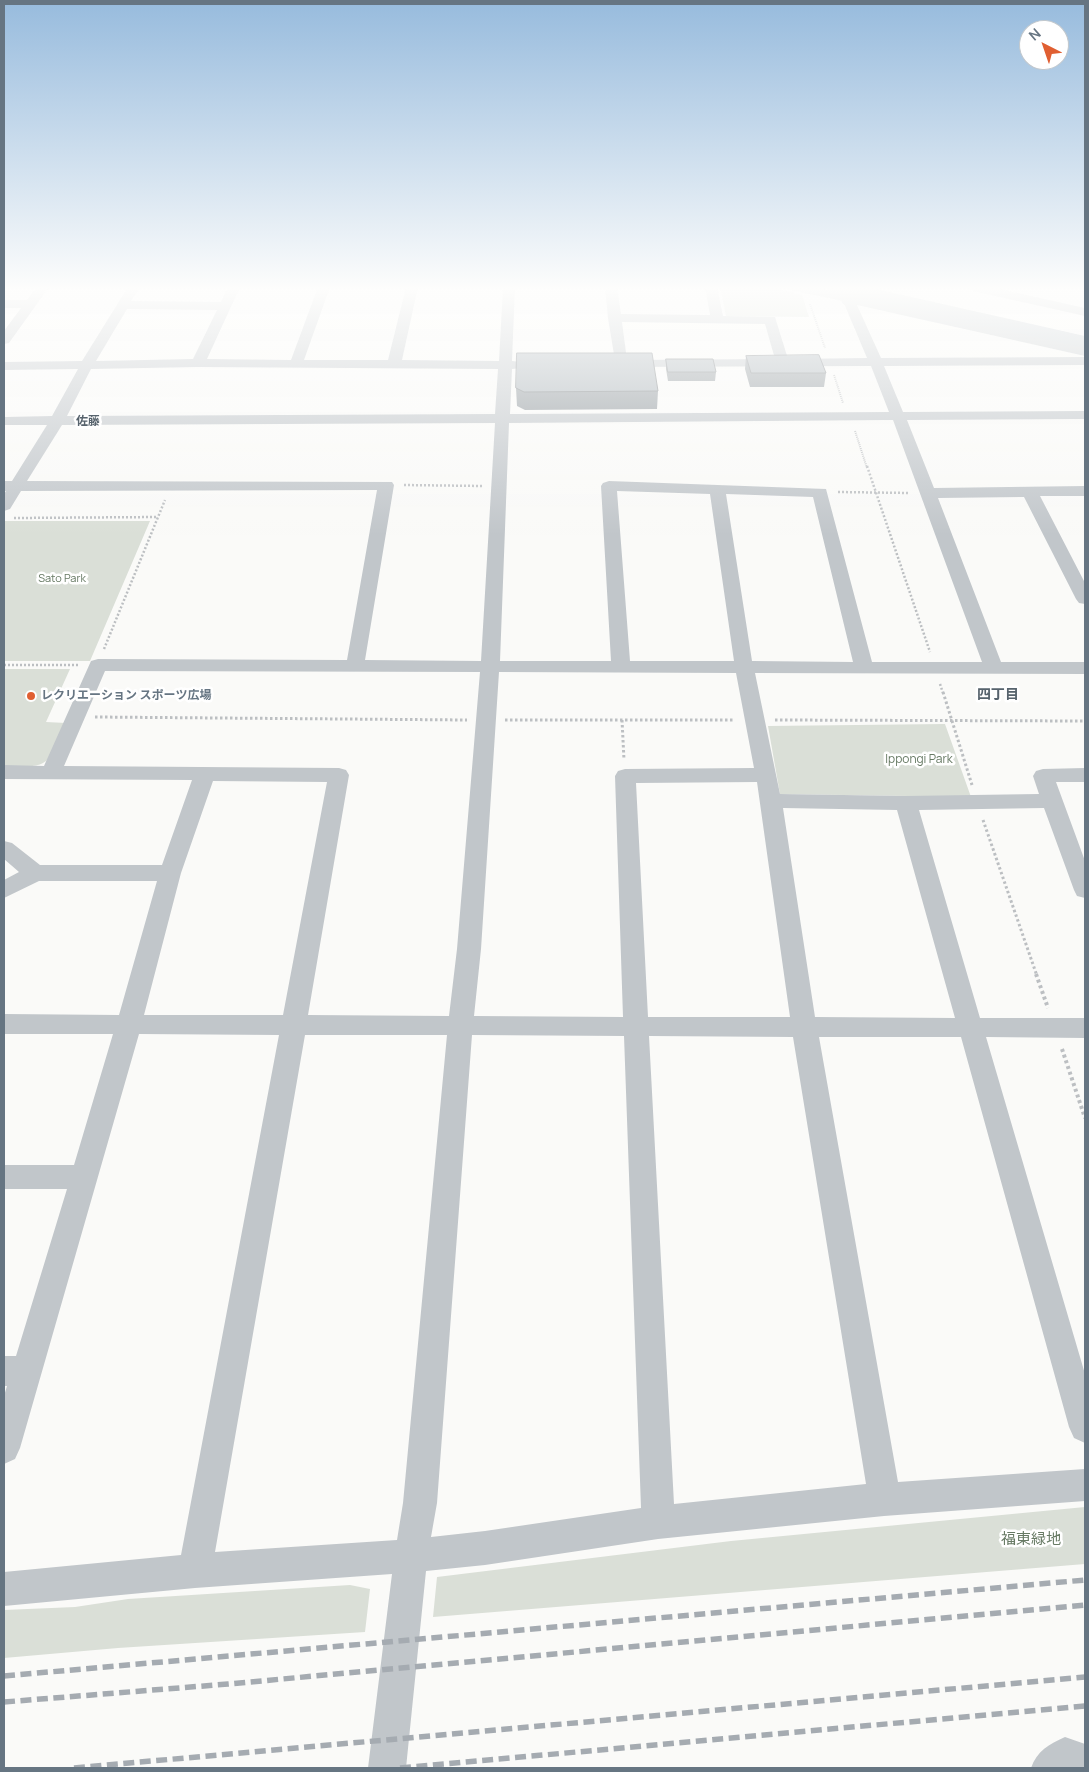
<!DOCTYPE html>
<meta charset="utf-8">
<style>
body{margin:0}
#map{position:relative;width:1089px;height:1772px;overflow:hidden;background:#fafaf8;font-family:Manrope,sans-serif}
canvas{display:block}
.frame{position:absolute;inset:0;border:5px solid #667582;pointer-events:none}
.north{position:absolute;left:1019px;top:20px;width:50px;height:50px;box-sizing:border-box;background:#fff;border:1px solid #c2c8cd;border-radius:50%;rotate:319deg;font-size:14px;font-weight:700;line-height:20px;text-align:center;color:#667582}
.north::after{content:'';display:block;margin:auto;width:18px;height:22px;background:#e05f32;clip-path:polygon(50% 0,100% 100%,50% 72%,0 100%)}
</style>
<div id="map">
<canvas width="1089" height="1772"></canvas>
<div class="frame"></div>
<div class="north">N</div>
</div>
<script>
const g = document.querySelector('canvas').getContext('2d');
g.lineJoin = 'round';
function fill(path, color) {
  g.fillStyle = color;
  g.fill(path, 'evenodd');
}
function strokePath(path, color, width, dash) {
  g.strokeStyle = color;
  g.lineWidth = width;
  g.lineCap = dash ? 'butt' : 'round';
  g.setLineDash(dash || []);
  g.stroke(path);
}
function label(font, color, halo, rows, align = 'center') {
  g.font = font + ' Manrope,"Noto Sans JP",sans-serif';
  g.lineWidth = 5;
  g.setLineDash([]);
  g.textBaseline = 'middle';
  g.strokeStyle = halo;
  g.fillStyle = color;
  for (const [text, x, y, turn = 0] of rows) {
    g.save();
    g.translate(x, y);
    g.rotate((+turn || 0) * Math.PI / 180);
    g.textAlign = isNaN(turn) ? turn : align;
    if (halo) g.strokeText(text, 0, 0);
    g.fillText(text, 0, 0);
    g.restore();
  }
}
const green = new Path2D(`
 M720 287H770L802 295 809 317 726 316Z
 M4 521H150L90 661H4Z
 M4 669H70L46 722 66 723C46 766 53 767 4 767Z
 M945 724 971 797 780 794 768 726Z
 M1085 1507V1564L433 1617 437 1577 731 1541Z
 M350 1585 370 1589 365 1632 118 1648 4 1658V1610L75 1607 128 1599Z`);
const river = new Path2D(`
 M827 287H867L1085 336V350L838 294 830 292Z`);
const pathFar3 = new Path2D(`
 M810 304 825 348
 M834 375 843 403
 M855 431 867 468`);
const pathFar2 = new Path2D(`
 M867 466 930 652
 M404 485 482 486
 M838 492 909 493
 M14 518 158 517
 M104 649 165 500
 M4 665H78
 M940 684 943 693`);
const pathFar1 = new Path2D(`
 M943 692 972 785
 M95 717 467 720
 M505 720H734
 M622 720 624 760
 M775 720 1085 721
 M983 820 1037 976`);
const path = new Path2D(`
 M1036 974 1048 1008
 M1062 1049 1085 1118`);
const minor = new Path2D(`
 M37 287H49L9 343 4 344V331L21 308H4V300H27Z
 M128 287H140L131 301 221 302 228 287H240L207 359 291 360 318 287H330L304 360H388L406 287H418L402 360 499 361 503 287H515L512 361 523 362 525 365 523 368 512 369 510 414 889 412 871 366 616 367 608 318 605 287H617L621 314 710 315 705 287H717L723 316 775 317 788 359 867 358 843 301 791 290 789 287H812L1085 348V356L857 305 881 358 1085 357V365L884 366 903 412 1085 411V419L907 420 934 488 1085 486V496H1040L1085 583V604L1079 603 1076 599 1024 497 938 498 1001 662H1085V674L755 673 780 794 906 796 1039 794 1033 776 1036 771 1043 769 1085 768V782H1056L1085 861V898L1077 896 1074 890 1044 808 919 810 980 1018H1085V1038L986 1037 1085 1374V1443L1074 1438 1069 1427 961 1037H819L898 1482 1085 1469V1501L884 1516 658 1539 485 1565 426 1571 406 1768H368L392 1574 195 1588 4 1606V1572L181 1555 279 1035 139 1034 20 1448 15 1459 4 1464V1396L7 1386H4V1356H16L67 1189H4V1165H74L113 1034H4V1014L119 1015 157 881H39L4 898V880L19 872 4 859V841L12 843 40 865H162L192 780 4 779V765L44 766 91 661 98 659 347 660 377 490 21 491 10 509 4 511V494L6 491H4V481H12L47 425H4V417L52 416 78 369 4 370V362L82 361ZM127 309 217 310 193 359 96 361ZM622 322 765 324 775 359 627 360ZM198 367 498 369 495 414 67 416 91 369ZM893 420 982 662H872L826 489 609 481 603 483 601 486 611 661H500L509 423ZM495 423 481 661 365 660 394 485 392 482 27 481 62 425ZM617 491 710 494 734 661H630ZM726 494 813 497 853 662 752 661ZM105 671 480 672 457 949 449 1016 308 1015 349 775 346 770 339 768 64 766ZM499 672 736 673 754 768 625 769 618 771 615 776 623 1017 474 1016 481 949ZM213 781 327 782 283 1015H144L181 873ZM757 782 790 1017H648L636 783ZM783 808 897 810 955 1018 815 1017ZM305 1035H447L403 1503 397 1540 215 1552ZM472 1035 624 1036 641 1508 485 1531 431 1537 437 1503ZM649 1036 793 1037 866 1484 674 1504Z
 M967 287H990L1085 308V316L973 291Z
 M1065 1737 1085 1744V1768H1031C1037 1751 1049 1744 1065 1737Z`);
const rail = new Path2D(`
 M4 1676 1085 1580
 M4 1702 228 1684 1085 1605
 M74 1768 1085 1677
 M400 1768 1085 1706`);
const minorBridge = new Path2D(`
 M848 299 857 287`);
const wall = new Path2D(`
 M746 356 826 373 824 387H750L745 369Z
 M666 359 716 372 715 381H668L666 369Z
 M516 388 658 391 657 409 525 410 517 406Z`);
const building = new Path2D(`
 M517 353H652L658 391 524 392 516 388Z
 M819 355 826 373H751L746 356Z
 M666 359H713L716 372H668Z`);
const markers = [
 [31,696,5,"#e05f32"]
];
const farParknames = [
 ["Sato Park",62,579]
];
const farQuarternames = [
 ["佐藤",88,422]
];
const poiNames = [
 ["レクリエーション スポーツ広場",41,696]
];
const parkNames = [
 ["Ippongi Park",919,760]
];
const neighbourhoodNames = [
 ["四丁目",998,695]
];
const nearParknames = [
 ["福東緑地",1031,1540]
];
fill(green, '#dadfd7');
fill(river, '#bdc6cc');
strokePath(pathFar3, '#bcbfc2', 2, [1, 1]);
strokePath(pathFar2, '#bcbfc2', 2.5, [2, 2]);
strokePath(pathFar1, '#bcbfc2', 3, [2.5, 2.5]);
strokePath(path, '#bcbfc2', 4, [3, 3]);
fill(minor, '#c1c6ca');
strokePath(rail, '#a5abb1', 5.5, [11, 5.5]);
strokePath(minorBridge, '#c1c6ca', 14);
fill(wall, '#90989d');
fill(building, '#a8b1b7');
strokePath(building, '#767c80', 1);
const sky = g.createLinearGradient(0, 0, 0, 535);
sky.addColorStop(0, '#97bbdd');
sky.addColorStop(0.54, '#fdfdfc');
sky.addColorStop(1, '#fdfdfc00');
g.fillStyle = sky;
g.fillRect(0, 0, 1089, 535);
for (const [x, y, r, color] of markers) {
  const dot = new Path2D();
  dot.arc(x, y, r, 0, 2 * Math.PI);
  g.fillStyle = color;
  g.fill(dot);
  strokePath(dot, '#fff', 2);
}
label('11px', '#677a64', '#fff', farParknames);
label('bold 12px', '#57636d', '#fff', farQuarternames);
label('bold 12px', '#667582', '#fff', poiNames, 'left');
label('12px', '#677a64', '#fff', parkNames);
label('bold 14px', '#57636d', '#fff', neighbourhoodNames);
label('15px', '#677a64', '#fff', nearParknames);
</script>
